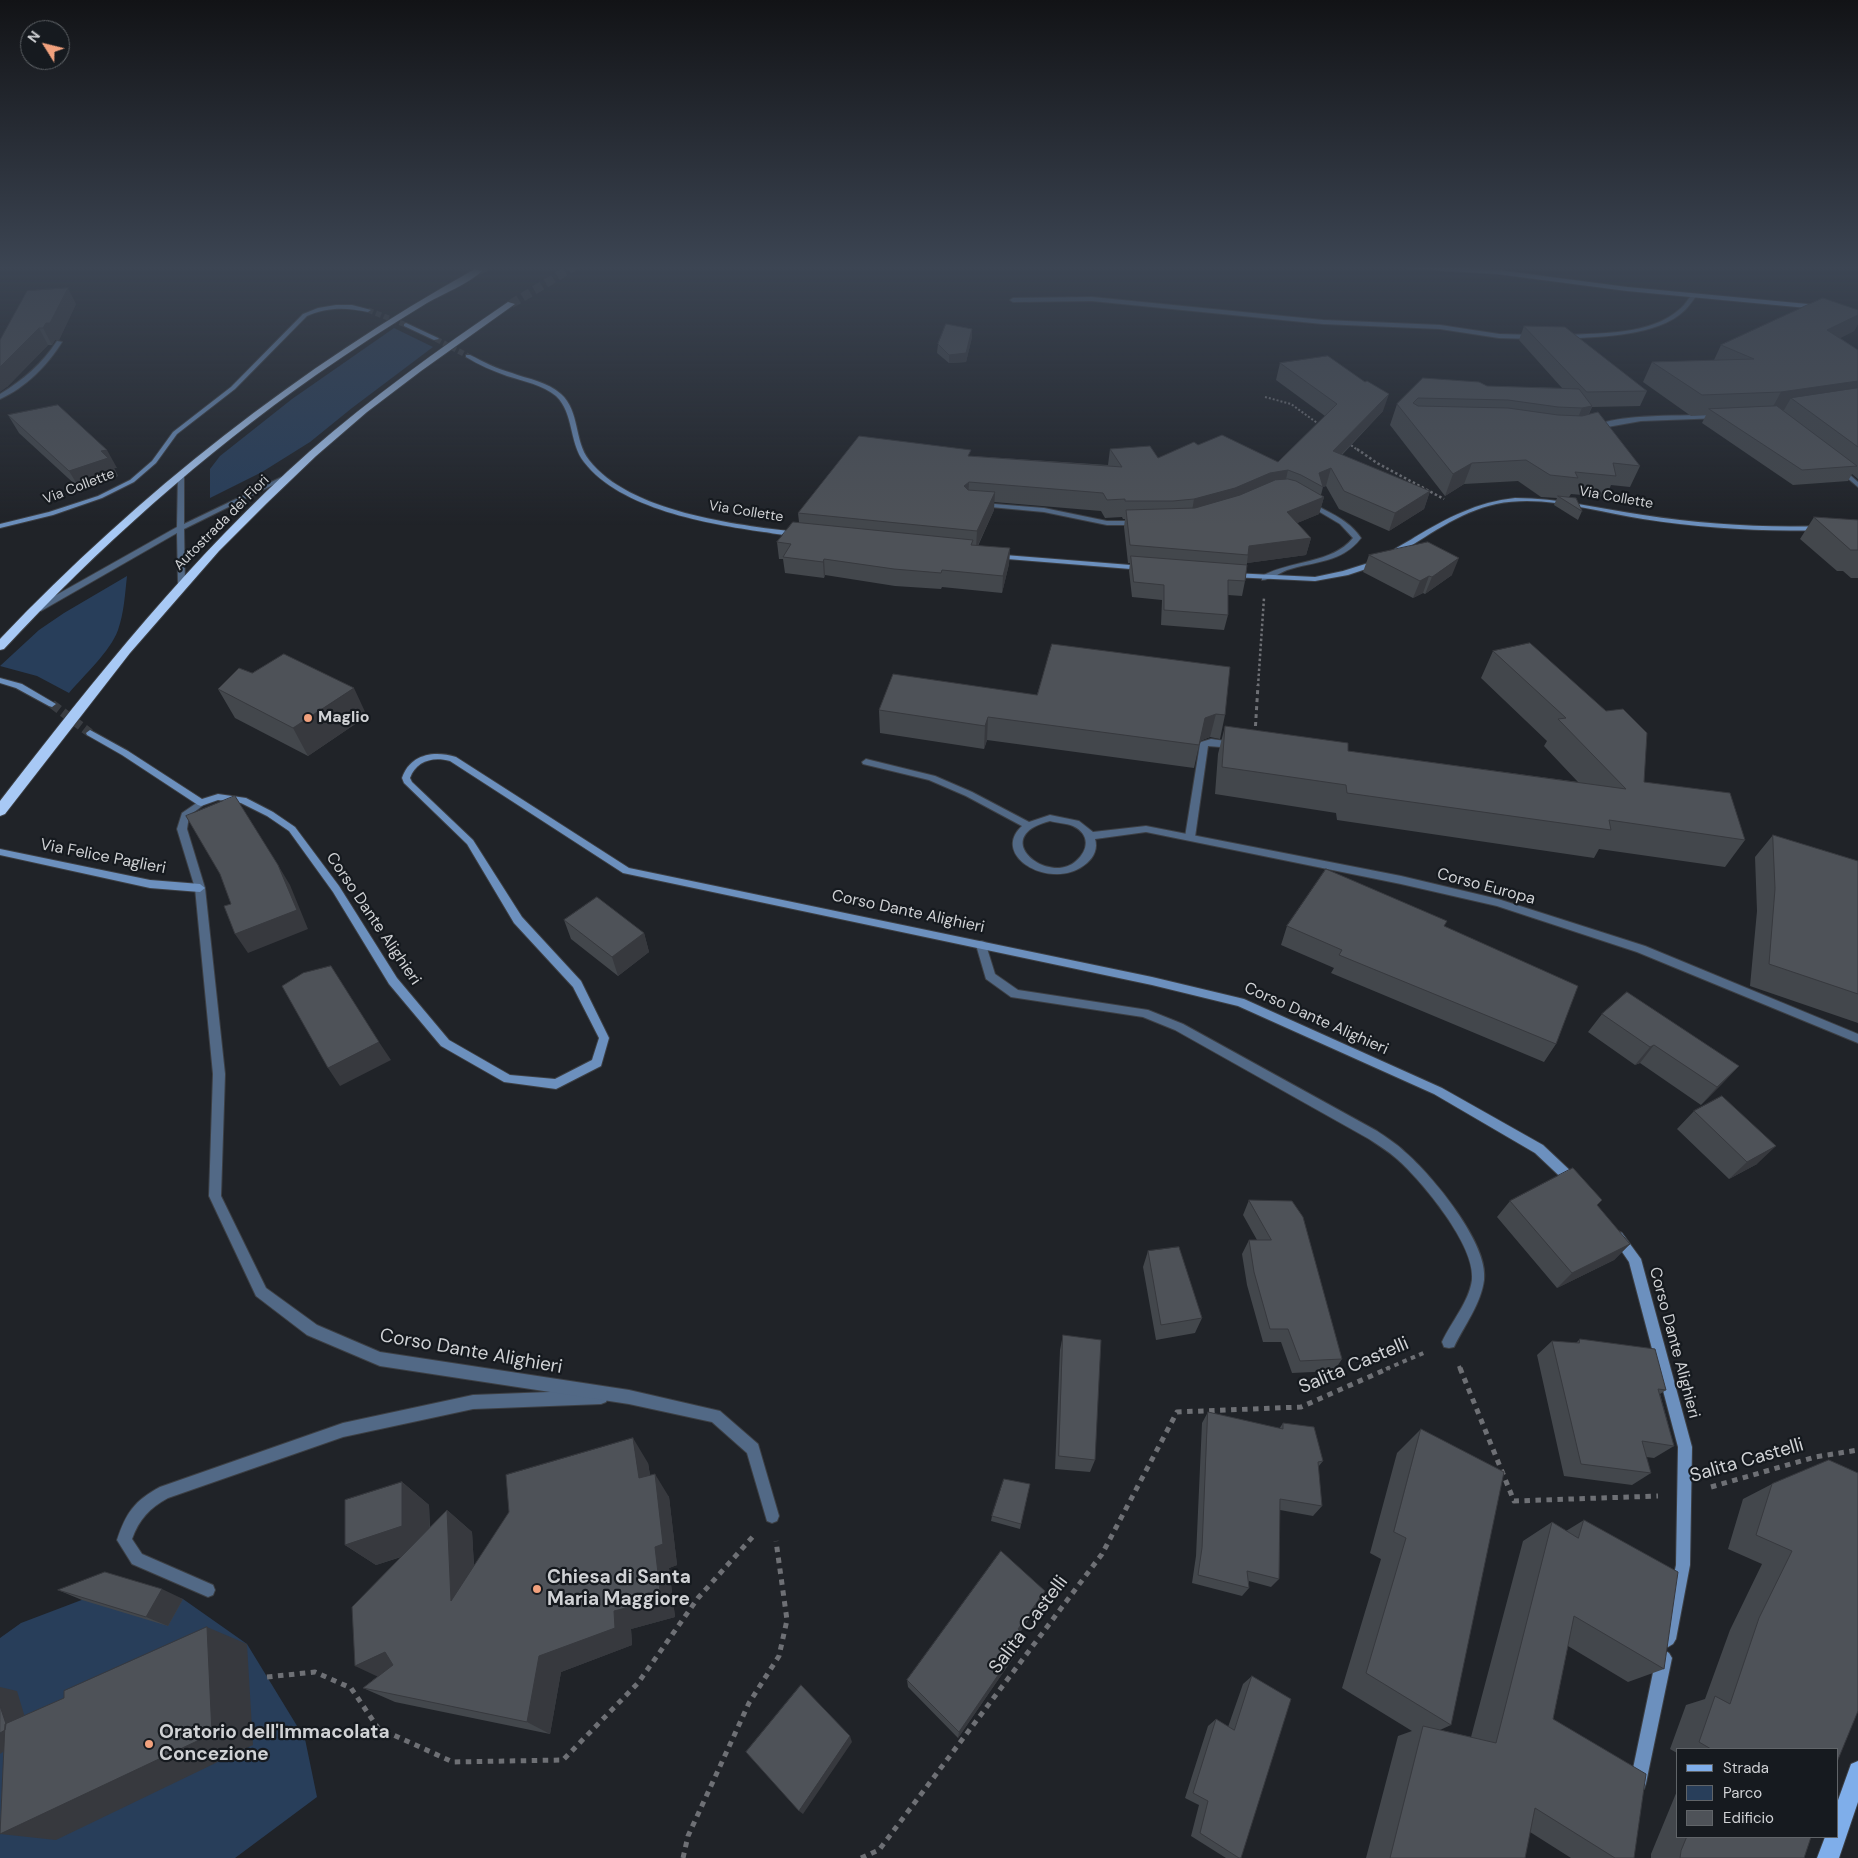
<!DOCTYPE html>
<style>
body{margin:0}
#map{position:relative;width:1858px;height:1858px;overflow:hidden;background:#202328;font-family:"DM Sans",sans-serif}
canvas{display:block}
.legend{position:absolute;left:1676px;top:1748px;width:162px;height:90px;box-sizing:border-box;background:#161a1f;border:1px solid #606468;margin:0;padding:6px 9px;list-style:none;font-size:15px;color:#d0d2d5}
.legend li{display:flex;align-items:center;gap:10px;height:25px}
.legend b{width:25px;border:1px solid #606468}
.north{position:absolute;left:20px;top:20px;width:50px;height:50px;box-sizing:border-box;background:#161a1f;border:1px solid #606468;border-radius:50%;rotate:306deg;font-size:14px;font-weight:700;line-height:20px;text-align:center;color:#d0d2d5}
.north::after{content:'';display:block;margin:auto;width:18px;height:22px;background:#f1a17d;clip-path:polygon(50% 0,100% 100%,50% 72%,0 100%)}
</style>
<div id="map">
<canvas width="1858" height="1858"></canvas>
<ul class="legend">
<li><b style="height:6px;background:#7faeea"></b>Strada</li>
<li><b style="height:14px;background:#283e5a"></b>Parco</li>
<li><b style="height:14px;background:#4e5258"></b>Edificio</li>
</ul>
<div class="north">N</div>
</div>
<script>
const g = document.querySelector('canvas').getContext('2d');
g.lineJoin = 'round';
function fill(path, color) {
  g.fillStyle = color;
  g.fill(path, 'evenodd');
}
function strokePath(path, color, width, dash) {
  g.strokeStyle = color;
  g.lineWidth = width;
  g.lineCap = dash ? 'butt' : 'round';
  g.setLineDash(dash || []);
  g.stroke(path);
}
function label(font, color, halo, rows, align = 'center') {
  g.font = font + ' "DM Sans",sans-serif';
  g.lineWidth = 4.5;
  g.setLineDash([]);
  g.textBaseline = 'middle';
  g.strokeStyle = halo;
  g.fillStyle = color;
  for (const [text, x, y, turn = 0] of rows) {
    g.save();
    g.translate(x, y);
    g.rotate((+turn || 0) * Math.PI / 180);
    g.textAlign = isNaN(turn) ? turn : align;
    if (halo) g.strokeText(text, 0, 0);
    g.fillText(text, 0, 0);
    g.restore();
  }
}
const green = new Path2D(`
 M394 328 433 347 352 408 310 442 262 472 210 498V469L220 456 292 399Z
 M127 576C125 594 124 613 118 630 110 652 84 675 69 693L37 676 0 666 39 630 64 613Z
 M129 1582 183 1599 247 1644 305 1739 317 1797 235 1858H0V1638L21 1623Z`);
const secondaryTunnelFar1 = new Path2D(`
 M368 310 406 325
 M436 339 468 356`);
const secondaryTunnel = new Path2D(`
 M52 704 90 733`);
const highwayTunnel = new Path2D(`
 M478 271 487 266
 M511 304 575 266`);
const pathFar4 = new Path2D(`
 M1265 397 1291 404 1320 425
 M1348 443 1359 451`);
const pathFar3 = new Path2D(`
 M1357 449 1377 463 1444 499
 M1258 686 1264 598`);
const pathFar2 = new Path2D(`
 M1255 734 1258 685`);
const pathFar1 = new Path2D(`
 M1459 1366 1460 1369
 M1386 1369 1426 1352`);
const path = new Path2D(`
 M1460 1368 1514 1501 1658 1496
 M1711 1487 1815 1457 1858 1450
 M267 1677 315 1672 351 1688 378 1728 453 1762 563 1760 638 1683 698 1598 756 1533
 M683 1858 688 1836 749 1703 779 1656 787 1620 776 1541
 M861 1858 879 1850 1102 1554 1177 1412 1301 1407 1389 1368`);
const lane = new Path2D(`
 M1692 294 1697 295C1693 300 1689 306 1685 310 1657 337 1601 336 1565 339L1562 337 1565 335C1602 333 1651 335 1680 309 1685 305 1688 299 1692 294Z
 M1092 297 1323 320 1440 325 1499 334 1533 335 1536 337 1533 339 1499 338 1440 329 1323 324 1092 301 1013 302 1010 300 1013 298Z
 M1838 468H1842L1858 482V487L1838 470Z
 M181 472 184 474V524L288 474 293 475 184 529 185 586H182L178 584 177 533 41 611H35V607L177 527 178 474Z
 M982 503 1044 508 1107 521H1136L1139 523 1136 525H1107L1044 512 980 506V504Z
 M1308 503H1312C1330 513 1349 520 1361 538 1342 563 1315 561 1287 570 1280 573 1270 580 1262 580V576C1291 560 1332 564 1353 538L1340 524 1308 505Z
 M1211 739 1233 742 1237 745 1233 748 1208 746 1195 837 1190 840 1185 837 1200 744 1201 742Z
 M601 1390 606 1392 608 1397 606 1402 601 1404 473 1409 343 1437 168 1498C150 1508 139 1519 132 1539L142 1554 213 1585 215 1590 213 1595 208 1597 132 1564 117 1540C126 1513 134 1501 160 1487L343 1423 473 1395Z`);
const street = new Path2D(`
 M57 341 62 342C48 365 25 388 0 399V394C23 380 42 364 57 341Z
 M1718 415 1720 416V418L1641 421 1596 429 1593 427C1616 413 1689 416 1718 415Z
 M866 759 935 776 972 792 1029 822 1050 815 1079 821 1093 832 1146 826 1401 876 1498 899 1645 946 1858 1034V1043L1637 952 1497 906 1401 884 1146 832 1095 839C1098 848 1094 857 1087 863 1053 893 989 856 1022 826L966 796 929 780 863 764 862 762ZM1050 821C1057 823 1066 823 1073 826 1090 834 1089 850 1076 861 1049 886 987 837 1050 821Z
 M201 800 206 803 189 816 187 829 205 888 225 1074 221 1196 266 1288 317 1325 380 1352 629 1390 720 1411 758 1444 779 1516 777 1521 772 1523 767 1521 747 1453 712 1422 629 1404 380 1366 307 1335 256 1296 209 1196 213 1074 195 888 177 829 182 813Z
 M981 941 985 942 986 945 995 974 1018 990 1148 1010 1183 1024 1377 1131C1387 1138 1397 1144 1405 1152 1432 1175 1489 1244 1484 1280 1481 1304 1464 1326 1454 1347L1449 1348 1444 1347 1442 1342C1451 1322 1469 1302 1472 1280 1476 1246 1422 1181 1397 1159 1388 1151 1378 1145 1369 1139L1175 1030 1143 1017 1011 997 986 979 976 945 977 942Z`);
const secondary = new Path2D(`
 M1403 266H1424L1497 270 1627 287 1818 305 1821 307 1818 309 1627 291 1497 274 1406 268Z
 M336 305H352L371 310 368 312C346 307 327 307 307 316L235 389 177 434 156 463 134 482 102 498 53 515 0 528V524L49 512 98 496 130 480 152 461 173 432 231 387 303 314 318 308Z
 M406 323 438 338 439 339 434 340 404 326V324Z
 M466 355H470C484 362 497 369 512 373 528 379 548 382 561 394 580 411 574 441 589 460 629 512 736 525 797 532L801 534C794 538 772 533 764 532 708 524 620 509 584 462 569 443 574 413 556 396 543 385 523 381 507 376 493 371 479 365 466 357Z
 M1515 498C1559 498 1600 509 1643 515 1702 524 1761 528 1821 526L1824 528 1821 530C1761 532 1702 528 1643 519 1595 512 1545 494 1496 504 1459 512 1426 537 1395 556L1388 554C1396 547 1406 543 1415 537 1447 518 1477 502 1515 498Z
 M992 554 1143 566 1147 568 1143 570 995 558H992Z
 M1378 560 1382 562 1381 564 1348 575 1315 581 1232 577 1228 575 1232 573 1315 577 1343 571Z
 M0 678 22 684 56 704 52 707 49 706 16 688 0 683Z
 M90 730 128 751 202 799 218 794 246 798 273 812 295 827 339 886 397 978 449 1040 510 1075 555 1079 592 1060 599 1038 573 987 514 923 467 844 404 783 402 778C410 754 434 750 456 757L629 868 1152 977 1244 999 1442 1088 1543 1145 1577 1177 1579 1181 1577 1185 1573 1186 1569 1185 1535 1153 1434 1094 1238 1006 1152 985 623 873 450 761C433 756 416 761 410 778L412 782 473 840 522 917 581 981 609 1038 601 1066 560 1087 556 1089 504 1082 441 1046 389 984 333 892 289 831 267 816 241 803 218 800 201 806 198 805 122 755 87 735 86 733Z
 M0 849 150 880 200 884 205 888 200 892 150 888 0 855Z
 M1618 1231 1622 1233 1641 1259 1692 1447 1690 1565 1676 1639 1673 1644 1668 1647 1663 1644 1660 1639 1676 1565 1678 1447 1629 1262 1612 1237 1614 1233Z
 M1664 1650 1669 1653 1672 1658 1646 1783 1644 1789 1638 1791 1632 1789 1630 1783 1656 1658 1659 1653Z`);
const primary = new Path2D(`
 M1858 1761V1802L1839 1858H1817L1825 1837H1837V1803L1851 1764Z`);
const highway = new Path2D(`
 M475 269 482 271C468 284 443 294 427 303 389 326 352 350 316 375 203 454 98 548 4 649L0 650V639C139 493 299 367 475 269Z
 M508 302 515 304 421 371 367 412 316 456 267 503 219 551 130 653 5 814 0 816V801C95 678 193 555 309 452 372 397 439 349 508 302Z`);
const wall = new Path2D(`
 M76 304 59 340H55L52 345H48L7 387 0 340Z
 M1858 310V324L1854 331 1840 338 1858 350V479L1852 474 1848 481 1793 485 1702 423 1706 415 1691 416 1643 382 1652 362 1714 360 1721 345Z
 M1524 326 1647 391 1640 406 1592 407 1589 414 1640 466 1630 487 1611 485 1606 497 1571 494 1569 497 1582 511 1578 520 1554 505 1557 498 1541 497 1518 481 1464 484 1445 496 1390 425 1397 404 1423 378 1487 386 1562 388 1519 340Z
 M972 329V337L966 362 949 363 937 353 938 344Z
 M1280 363 1383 411 1342 455 1430 491 1424 509 1389 531 1339 509 1326 486 1323 487 1321 495 1324 497 1319 514 1297 523 1311 538 1306 555 1247 563 1245 581 1242 596 1228 595V615L1224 630 1161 625 1162 600 1132 597 1129 571 1130 563H1128L1124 527 1125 519H1123L1122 517 1105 518 1101 511 994 502V510L978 546 1010 548 1009 564 1002 593 942 587 941 589 895 586 825 575 824 578 785 573 783 559H779L777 542 799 522 798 513 971 456 1108 465 1110 449 1158 458 1198 445 1278 462 1325 416 1276 380Z
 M8 415 117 468H114L118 476 80 489 19 433Z
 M1814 517 1858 520V578H1851L1843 571H1837L1800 539Z
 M1369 555 1452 575 1425 594 1423 593 1413 598 1363 572Z
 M1493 651 1644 782 1745 840 1725 867 1599 849 1594 858 1337 820 1336 813 1215 794 1218 754 1225 726 1348 751 1578 782 1544 746 1547 741 1481 678Z
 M218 689 367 716 308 756 235 718Z
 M1037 695 1225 715 1220 739 1210 737 1200 741 1194 768 987 740 984 749 880 733 879 710Z
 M1773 835 1858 861V1023L1750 986 1757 911 1755 857Z
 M564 920 644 933 649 952 618 976 571 939Z
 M1287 926H1444L1556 1044 1544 1062 1331 973 1334 968 1281 945Z
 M1602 1014 1739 1066 1701 1105 1640 1063 1635 1065 1588 1032Z
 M1694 1111 1757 1164 1729 1179 1677 1129Z
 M1249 1200 1342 1359 1334 1371 1292 1373 1281 1342H1263L1247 1285 1242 1254 1249 1240H1257L1243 1215Z
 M1510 1201 1597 1206 1630 1244 1614 1260 1557 1288 1497 1217Z
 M1148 1251 1202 1318 1195 1333 1156 1340 1143 1267Z
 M1063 1335 1095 1460 1090 1472 1055 1469 1060 1350Z
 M1580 1339 1666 1390 1660 1394 1674 1446 1654 1458 1646 1457 1651 1473 1632 1485 1564 1476 1537 1355 1552 1341 1576 1343Z
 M1208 1412 1279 1429 1283 1423 1323 1461 1318 1467 1322 1506 1313 1516 1280 1510 1279 1579 1271 1587 1249 1581V1588L1242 1596 1192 1583 1196 1556 1202 1423Z
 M1421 1429 1451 1725 1440 1730 1471 1737 1523 1541 1552 1522 1566 1531 1584 1520 1664 1669 1628 1682 1568 1646 1553 1719 1634 1858H1571L1530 1832 1525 1858H1366L1398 1736 1412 1731 1342 1688 1381 1559 1370 1553 1397 1453Z
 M1829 1460 1837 1749H1677V1753L1670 1749 1686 1705 1705 1699 1730 1630 1762 1564 1728 1549 1743 1499 1772 1484Z
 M648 1463 650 1475 669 1497 677 1565 669 1568 675 1617 631 1629 632 1645 561 1672 550 1734 395 1702 363 1688 378 1676 401 1557 376 1565 345 1545 402 1482 429 1505 430 1528 447 1510 472 1532 474 1566Z
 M1030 1484 1020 1529 991 1521 992 1516Z
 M58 1590 183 1599 168 1626 82 1600Z
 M1042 1601 1020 1632 1025 1636 1022 1645 958 1738 908 1687 907 1680Z
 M1252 1676 1239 1858H1226L1191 1836 1199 1805 1185 1798 1208 1726 1216 1719 1228 1727 1243 1684Z
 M1677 1791V1837H1811L1804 1858H1651V1854Z`);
const shadedWall = new Path2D(`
 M68 288 76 304 59 340H55L52 345 43 328Z
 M1858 315V324L1854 331 1816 350 1827 330Z
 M39 328 48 345 7 387 0 392V367Z
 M972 329V337L966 362 949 363V355Z
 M1858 381V400L1791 398 1784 410 1770 412 1781 392Z
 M1389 394 1383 411 1328 468 1333 451Z
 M1592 406 1583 426 1573 429 1582 408Z
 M107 450 117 468H114L118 476 80 489 69 471 101 451Z
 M1472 463 1464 484 1445 496 1453 474Z
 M1331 468 1326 486 1323 487 1319 473Z
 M1288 470 1284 488 1191 517 1194 499 1270 473Z
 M969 482 968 500 964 486Z
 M1430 491 1424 509 1389 531 1395 513Z
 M995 492 994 510 976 549 977 531Z
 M1324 497 1319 514 1283 529 1287 512Z
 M1311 538 1306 555 1247 563 1249 546Z
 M1010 548 1009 564 1002 593 1003 576Z
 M1459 558 1452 575 1425 594 1432 577Z
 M824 559 825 575 824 578 823 562Z
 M1429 576 1423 593 1413 598 1420 581Z
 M354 688 367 716 308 756 293 728Z
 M1216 714 1210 737 1199 741 1205 718Z
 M988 717 987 740 984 749 985 726Z
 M278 865 290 885 308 929 248 953 235 934Z
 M644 933 649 952 618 976 612 957Z
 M379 1042 391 1060 340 1086 328 1068Z
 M1654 1045 1640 1063 1635 1065 1650 1047Z
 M1739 1066 1722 1084 1701 1105 1717 1087Z
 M1776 1146 1757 1164 1729 1179 1747 1162Z
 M1630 1244 1614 1260 1557 1288 1572 1273Z
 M633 1438 648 1463 654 1501 639 1478Z
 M655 1474 669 1497 677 1565 669 1568 675 1617 631 1629 632 1645 561 1672 550 1734 527 1722 539 1656 614 1611 655 1547Z
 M402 1482 429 1505 430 1547 376 1565 345 1545Z
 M447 1510 472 1532 477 1619 451 1601Z
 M162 1589 183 1599 168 1626 146 1617Z
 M1045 1591 1042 1601 1016 1638 1018 1629Z
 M207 1627 247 1644 253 1745 56 1840 0 1834Z
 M1025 1636 1022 1645 958 1738 959 1732Z
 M385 1652 415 1667 387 1681 355 1666Z
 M0 1687 17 1691 30 1734 0 1754Z
 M850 1736 852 1742 803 1814 799 1811Z`);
const building = new Path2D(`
 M68 288 50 323H46L43 328H39L0 367V340L27 291Z
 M1823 298 1858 310V315L1827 330 1858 350V381L1781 392 1702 395 1652 362 1754 359 1721 345Z
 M946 324 972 329 966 353 949 355 938 344Z
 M1524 326 1565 327 1647 391 1587 392Z
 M1328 356 1365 382 1367 381 1389 394 1333 451 1430 491 1395 513 1344 491 1331 468 1319 473 1323 487 1301 475 1288 470 1270 473 1235 488 1194 499 1173 501H1125V499L1107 500 1103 493 969 482 964 486 968 490 995 492 977 531 798 513 859 436 971 450 968 456 1122 467 1110 449 1150 446 1158 458 1194 442 1198 445 1222 435 1278 462 1337 404 1280 363Z
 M1423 378 1479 382 1487 386 1579 389 1592 406 1582 408 1558 407 1508 400 1418 398 1413 403 1418 406 1508 408 1558 415 1582 416 1598 412 1640 466 1613 463 1616 476 1575 472 1578 478 1550 475 1526 460 1472 463 1453 474 1397 404Z
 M1858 388V447L1791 398Z
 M58 405 107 450 101 451 108 458 69 471 8 415Z
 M1777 406 1857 466 1802 470 1709 409Z
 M1288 479 1296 481 1324 497 1287 512 1311 538 1249 546 1248 555 1130 545 1126 510 1195 508 1240 495 1275 480Z
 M1558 496 1576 498 1582 511Z
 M1814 517 1858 520V550H1851Z
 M793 522 973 540 971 545 1010 548 1003 576 942 570 941 573 894 569 824 559 823 562 783 557 791 544 777 542Z
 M1428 542 1459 558 1432 577 1429 576 1420 581 1369 555Z
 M1131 556 1247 565 1245 581 1228 580V615L1164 610V585L1134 582Z
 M1530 643 1606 711 1623 709 1647 733 1644 782 1730 793 1745 840 1609 820 1611 830 1347 793 1346 785 1222 767 1225 726 1348 743V751L1626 789 1558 719 1566 718 1493 651Z
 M1052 644 1230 667 1225 715 1216 714 1205 718 1199 745 988 717 985 726 879 710 893 674 1037 695Z
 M284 654 354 688 293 728 218 689 239 668 252 673Z
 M235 796 278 865 297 910 235 934 224 906 231 904 220 874 186 816Z
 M1773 835 1858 861V994L1769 964 1775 889Z
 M1326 869 1447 921 1444 926 1578 986 1556 1044 1339 955 1342 950 1287 926Z
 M597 897 644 933 612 957 564 920Z
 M331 966 379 1042 328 1068 282 986 303 973Z
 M1627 992 1739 1066 1717 1087 1654 1045 1650 1047 1602 1014Z
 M1722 1096 1776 1146 1747 1162 1694 1111Z
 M1573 1168 1602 1200 1597 1205 1630 1244 1572 1273 1510 1201Z
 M1249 1200 1292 1201 1303 1217 1342 1359 1300 1361 1288 1329H1270L1254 1272 1249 1240H1271Z
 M1179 1247 1202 1318 1161 1325 1148 1251Z
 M1063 1335 1101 1340 1095 1460 1059 1456Z
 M1580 1339 1655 1349 1666 1390 1658 1389 1674 1446 1642 1441 1651 1473 1581 1464 1552 1341 1579 1343Z
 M1208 1412 1283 1429V1423L1314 1427 1323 1461 1318 1462 1322 1506 1280 1499 1279 1579 1247 1571 1249 1588 1198 1575 1202 1548Z
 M1421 1429 1504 1472 1451 1725 1366 1673 1406 1538 1394 1532Z
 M633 1438 639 1478 655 1474 663 1544 655 1547 661 1599 614 1611 615 1628 539 1656 527 1722 363 1688 393 1665 385 1652 355 1666 352 1607 447 1510 451 1601 509 1512 506 1475Z
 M1829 1460 1858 1473V1711L1837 1762V1749H1711L1699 1742 1715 1696 1730 1704 1759 1618 1792 1551 1756 1535 1772 1484Z
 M1004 1479 1030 1484 1021 1524 992 1516Z
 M402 1482V1526L345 1545V1500Z
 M1584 1520 1678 1572 1664 1669 1574 1616 1553 1719 1646 1774 1634 1858H1615L1535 1808 1525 1858H1390L1423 1726 1496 1743 1552 1522 1578 1538Z
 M1001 1551 1045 1591 1018 1629 1025 1636 959 1732 907 1680Z
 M105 1572 162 1589 146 1617 58 1590Z
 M207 1627 212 1734 0 1834 5 1724 64 1698V1691Z
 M1252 1676 1291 1699 1241 1858H1239L1200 1833 1208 1801 1193 1793 1216 1719 1234 1730Z
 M801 1685 850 1736 799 1811 746 1752Z
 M0 1706 6 1724 5 1730 0 1733Z
 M1687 1837H1811L1804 1858H1680L1681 1851Z`);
const markers = [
 [308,718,5,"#f1a17d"],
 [537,1589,5,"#f1a17d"],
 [149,1744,5,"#f1a17d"]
];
const farStreetnames = [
 ["Via Collette",79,487,-21],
 ["Via Collette",1616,498,10],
 ["Via Collette",746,512,9],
 ["Autostrada dei Fiori",222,523,-45]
];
const poiNames = [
 ["Maglio",318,718]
];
const streetNames = [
 ["Via Felice Paglieri",103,857,11],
 ["Corso Europa",1486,887,15],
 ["Corso Dante Alighieri",908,912,12],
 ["Corso Dante Alighieri",373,919,56],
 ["Corso Dante Alighieri",1316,1019,24],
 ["Corso Dante Alighieri",1674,1343,75]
];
const nearStreetnames = [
 ["Corso Dante Alighieri",471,1352,10],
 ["Salita Castelli",1354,1366,-23],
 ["Salita Castelli",1747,1461,-16],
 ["Salita Castelli",1029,1625,-53]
];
const nearPoinames = [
 ["Chiesa di Santa",547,1578],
 ["Maria Maggiore",547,1600],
 ["Oratorio dell'Immacolata",159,1733],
 ["Concezione",159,1755]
];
fill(green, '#283e5a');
strokePath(secondaryTunnelFar1, '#3a3d42', 5.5, [5.5, 3]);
strokePath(secondaryTunnel, '#3a3d42', 9, [9, 4.5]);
strokePath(highwayTunnel, '#3a3d42', 9, [9, 4.5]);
strokePath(lane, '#3c3f44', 2);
strokePath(street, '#3c3f44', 2);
strokePath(secondary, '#3c3f44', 2);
strokePath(primary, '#3c3f44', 2);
strokePath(highway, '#3c3f44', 2);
strokePath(pathFar4, '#6e7075', 2, [2, 2]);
strokePath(pathFar3, '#6e7075', 2.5, [2.5, 2.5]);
strokePath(pathFar2, '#6e7075', 3, [4, 4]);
strokePath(pathFar1, '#6e7075', 4, [4.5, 4.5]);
strokePath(path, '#6e7075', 5, [5.5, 5.5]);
fill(lane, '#526986');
fill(street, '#526986');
fill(secondary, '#6c90be');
fill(primary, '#7faeea');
fill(highway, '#a8c9f5');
fill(wall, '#43474c');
fill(shadedWall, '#37393e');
fill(building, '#4e5258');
strokePath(building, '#37393e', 1);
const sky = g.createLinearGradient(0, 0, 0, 526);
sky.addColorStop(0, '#121316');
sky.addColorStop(0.51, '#3c4553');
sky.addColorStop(1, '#3c455300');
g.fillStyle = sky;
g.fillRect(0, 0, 1858, 526);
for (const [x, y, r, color] of markers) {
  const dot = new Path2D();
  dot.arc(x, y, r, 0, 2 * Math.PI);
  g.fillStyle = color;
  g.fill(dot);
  strokePath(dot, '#161a1f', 2);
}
label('14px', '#d0d2d5', '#161a1f', farStreetnames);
label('bold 16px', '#d0d2d5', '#161a1f', poiNames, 'left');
label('16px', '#d0d2d5', '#161a1f', streetNames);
label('19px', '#d0d2d5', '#161a1f', nearStreetnames);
label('bold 19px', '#d0d2d5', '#161a1f', nearPoinames, 'left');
</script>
